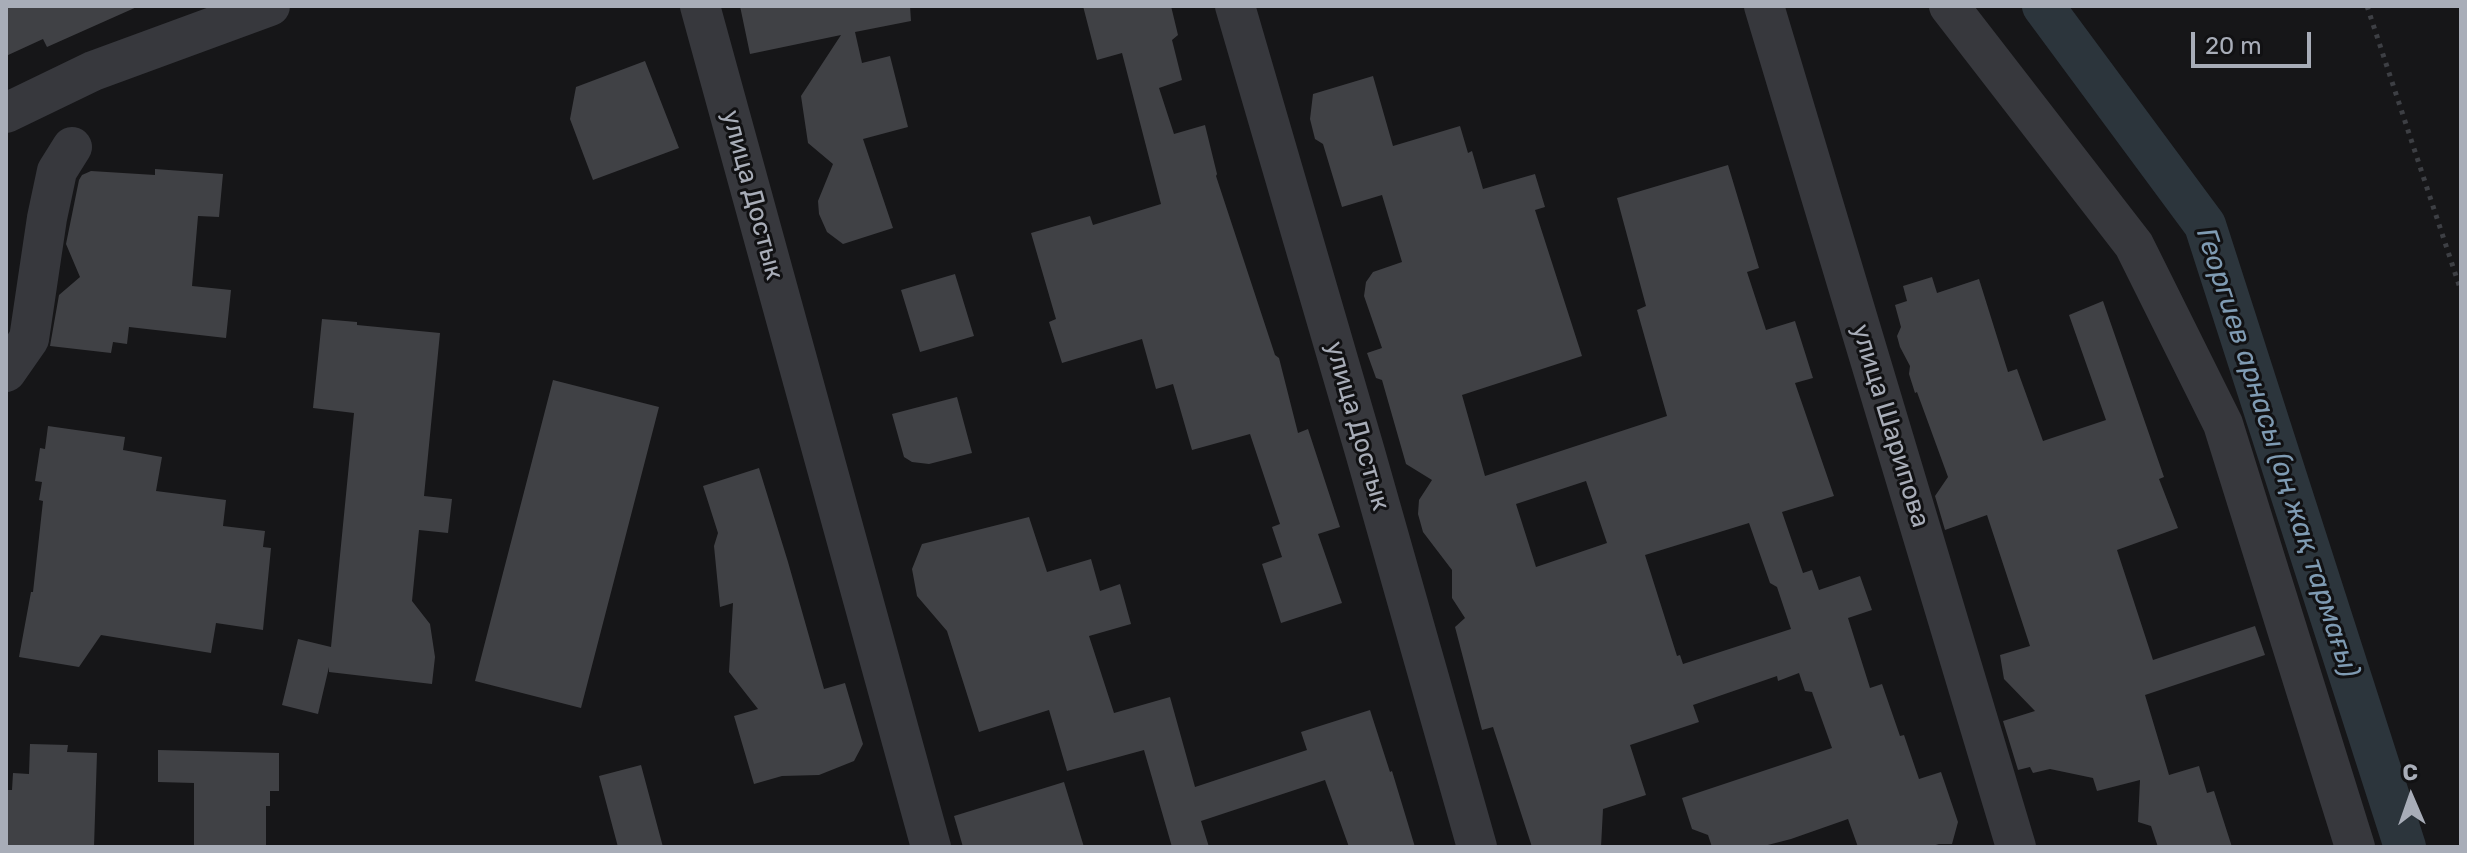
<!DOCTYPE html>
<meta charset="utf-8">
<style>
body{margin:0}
#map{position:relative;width:2467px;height:853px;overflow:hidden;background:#161618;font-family:Rubik,sans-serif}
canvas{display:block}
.frame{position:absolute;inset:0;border:8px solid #a8adb8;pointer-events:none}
.north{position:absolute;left:2371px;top:757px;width:80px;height:80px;-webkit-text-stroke:6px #111113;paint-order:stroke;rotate:358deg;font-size:22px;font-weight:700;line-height:32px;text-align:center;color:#a8adb8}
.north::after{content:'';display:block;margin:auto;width:28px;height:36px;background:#a8adb8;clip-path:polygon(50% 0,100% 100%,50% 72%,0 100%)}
.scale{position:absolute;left:2191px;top:32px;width:120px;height:36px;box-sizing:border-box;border:4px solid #a8adb8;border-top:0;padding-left:10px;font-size:24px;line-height:28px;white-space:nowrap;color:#a8adb8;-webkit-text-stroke:6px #111113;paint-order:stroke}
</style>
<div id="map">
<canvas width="2467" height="853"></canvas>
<div class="frame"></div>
<div class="north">С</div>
<div class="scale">20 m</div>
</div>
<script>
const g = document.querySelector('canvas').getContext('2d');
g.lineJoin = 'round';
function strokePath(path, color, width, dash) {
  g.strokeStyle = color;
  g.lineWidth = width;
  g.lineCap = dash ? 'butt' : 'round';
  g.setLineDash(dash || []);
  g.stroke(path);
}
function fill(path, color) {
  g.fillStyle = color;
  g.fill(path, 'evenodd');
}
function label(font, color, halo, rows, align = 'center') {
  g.font = font + ' Rubik,sans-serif';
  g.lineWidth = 6;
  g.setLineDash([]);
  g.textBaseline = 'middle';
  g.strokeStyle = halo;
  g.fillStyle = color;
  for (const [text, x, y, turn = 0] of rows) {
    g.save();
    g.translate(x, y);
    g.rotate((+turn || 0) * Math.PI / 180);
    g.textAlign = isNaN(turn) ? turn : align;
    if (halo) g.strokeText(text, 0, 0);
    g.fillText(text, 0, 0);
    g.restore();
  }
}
const canal = new Path2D(`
 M2043 6 2205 225 2405 847`);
const building = new Path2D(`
 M6 6H139L47 47 43 39 6 56Z
 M740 6H910L911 21 855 32 862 63 890 56 908 127 863 139 893 228 843 244 827 232 819 214 818 201 833 164 808 143 801 96 841 35 750 54Z
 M1083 6H1171L1178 35 1172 40 1182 80 1159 88 1174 134 1205 125 1217 174 1216 176 1275 355 1279 358 1298 433 1308 429 1340 527 1318 534 1342 603 1281 623 1262 564 1282 557 1272 527 1280 524 1250 434 1192 450 1173 384 1156 389 1142 339 1062 363 1049 322 1056 319 1031 233 1090 216 1093 225 1161 204 1122 53 1097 60Z
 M645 61 679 148 593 180 570 119 576 87Z
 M1373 76 1393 146 1460 126 1468 153 1472 151 1483 189 1535 174 1545 207 1535 210 1582 356 1462 395 1485 476 1667 416 1637 310 1646 306 1617 198 1728 165 1759 268 1747 272 1766 330 1795 321 1813 378 1795 383 1834 496 1782 512 1803 573 1812 570 1819 590 1860 576 1872 610 1848 618 1870 688 1882 684 1900 736 1904 735 1919 779 1941 772 1958 822 1952 844H1939L1929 847H1858L1848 819 1791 839 1760 847H1712L1708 835 1692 829 1682 798 1832 748 1812 692 1805 691 1799 673 1778 681 1777 676 1693 705 1699 722 1630 745 1646 795 1603 809 1601 847H1532L1493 727 1482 730 1455 627 1465 618 1452 598V570L1423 532 1418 514 1419 500 1432 480 1406 464 1382 380 1376 378 1367 353 1382 348 1364 296 1366 282 1373 272 1402 262 1382 195 1342 207 1323 144 1315 139 1310 119 1313 94ZM1586 481 1607 543 1536 567 1516 504ZM1749 523 1770 583 1777 587 1791 629 1683 664 1680 655 1677 656 1645 555Z
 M155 169 223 174 219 217 198 216 192 286 231 290 226 338 129 327 127 344 113 342 111 353 50 346 59 295 80 277 66 244 79 180 82 175 91 171 155 175Z
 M955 274 974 336 920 352 901 290Z
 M1932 277 1937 293 1979 279 2008 372 2017 369 2043 441 2106 420 2069 315 2103 301 2164 477 2159 479 2178 528 2117 550 2153 660 2255 626 2265 655 2145 695 2169 775 2199 766 2207 793 2214 791 2232 847H2158L2151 826 2138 822 2140 780 2097 791 2093 778 2050 769 2033 773 2030 767 2018 770 2003 721 2035 711 2004 679 2000 655 2030 646 1987 515 1945 530 1935 496 1948 477 1917 392 1915 393 1909 374 1910 366 1900 347 1897 336 1901 327 1895 305 1907 301 1903 286Z
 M322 319 357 322V325L440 333 424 496 452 499 448 533 419 530 412 601 430 624 435 657 432 684 329 672V667L318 714 282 705 298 639 331 647 354 413 313 408Z
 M553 380 659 407 581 708 475 681Z
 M957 397 972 453 929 464 912 462 904 457 892 414Z
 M48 426 125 437 123 450 162 457 156 491 226 500 223 526 265 531 263 547 271 548 263 630 216 623 211 653 101 635 79 667 19 657 31 592H33L43 501 39 500 42 482 35 481 40 448 45 449Z
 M759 468 788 562 824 689 845 683 863 744 854 761 819 775 782 776 754 784 734 716 758 709 729 672 733 603 720 607 714 546 718 533 703 486Z
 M1029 517 1047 572 1091 559 1100 591 1120 584 1131 624 1089 636 1114 713 1170 697 1195 787 1307 750 1301 732 1370 710 1390 772 1392 771 1415 847H1349L1325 780 1201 821 1209 847H1172L1144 750 1067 771 1049 710 979 732 947 631 917 596 912 569 922 544Z
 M30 744 68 745 67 752 97 753 94 847H6V790H12L13 773 29 774Z
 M158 750 279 753V791H270V806H266V847H194V783L158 782Z
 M641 765 663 847H618L599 776Z
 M1064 782 1084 847H963L954 816Z`);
const path = new Path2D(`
 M2367 6 2461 291`);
const minor = new Path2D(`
 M700 6 931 847
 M1235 6 1365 452 1477 847
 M1764 6 2016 847
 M1949 6 2134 245 2223 424 2355 847
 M6 113 93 71 270 6
 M6 372 29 339 47 218 57 171 72 147`);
const streetNames = [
 ["улица Достык",752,195,75],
 ["улица Достык",1357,426,74],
 ["улица Шарипова",1890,426,73]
];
const waterNames = [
 ["Георгиев арнасы (оң жақ тармағы)",2277,453,72]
];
strokePath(canal, '#2c353c', 42);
fill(building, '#404145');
strokePath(path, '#3d3f44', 5, [4, 6]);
strokePath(minor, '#37383d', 40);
label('26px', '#a8adb8', '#111113', streetNames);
label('italic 28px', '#7f9bb3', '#111113', waterNames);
</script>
